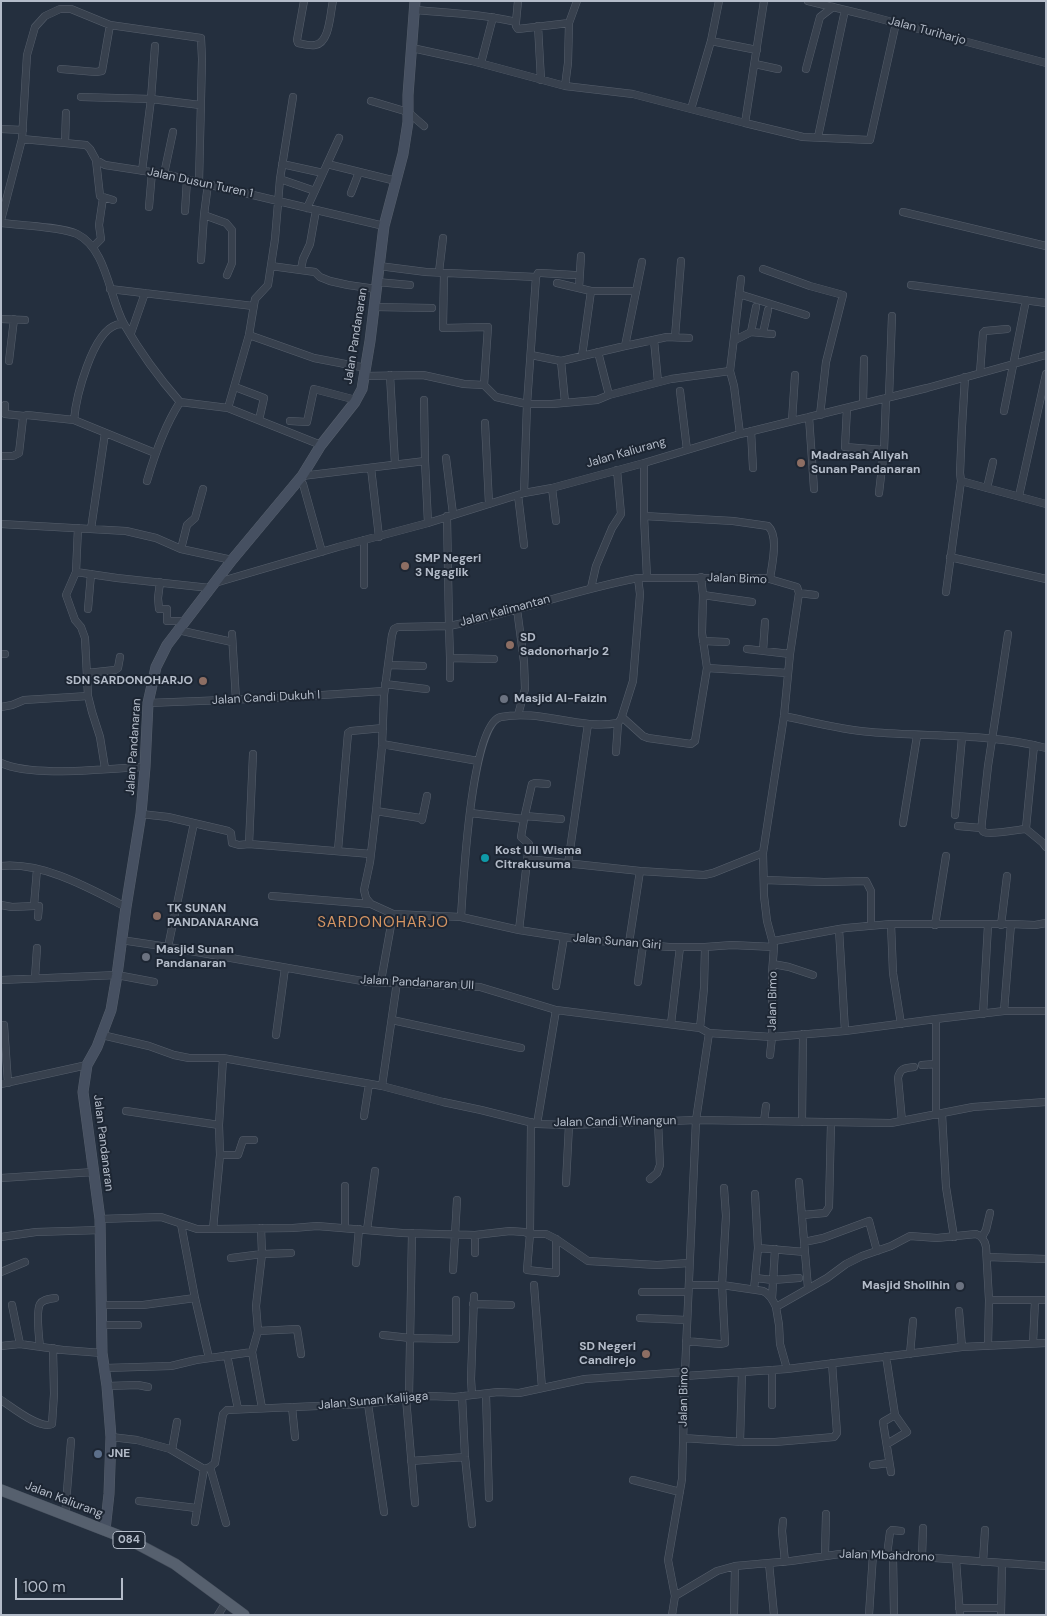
<!DOCTYPE html>
<style>
body{margin:0}
#map{position:relative;width:1047px;height:1616px;overflow:hidden;background:#242f3e;font-family:"DM Sans",sans-serif}
canvas{display:block}
.frame{position:absolute;inset:0;border:2px solid #b4bcc9;pointer-events:none}
.scale{position:absolute;left:15px;top:1578px;width:108px;height:22px;box-sizing:border-box;border:2px solid #b4bcc9;border-top:0;padding-left:6px;font-size:15px;line-height:18px;white-space:nowrap;color:#b4bcc9;-webkit-text-stroke:4px #1d2633;paint-order:stroke}
</style>
<div id="map">
<canvas width="1047" height="1616"></canvas>
<div class="frame"></div>
<div class="scale">100 m</div>
</div>
<script>
const g = document.querySelector('canvas').getContext('2d');
g.lineJoin = 'round';
function strokePath(path, color, width, dash) {
  g.strokeStyle = color;
  g.lineWidth = width;
  g.lineCap = dash ? 'butt' : 'round';
  g.setLineDash(dash || []);
  g.stroke(path);
}
function label(font, color, halo, rows, align = 'center') {
  g.font = font + ' "DM Sans",sans-serif';
  g.lineWidth = 4;
  g.setLineDash([]);
  g.textBaseline = 'middle';
  g.strokeStyle = halo;
  g.fillStyle = color;
  for (const [text, x, y, turn = 0] of rows) {
    g.save();
    g.translate(x, y);
    g.rotate((+turn || 0) * Math.PI / 180);
    g.textAlign = isNaN(turn) ? turn : align;
    if (halo) g.strokeText(text, 0, 0);
    g.fillText(text, 0, 0);
    g.restore();
  }
}
const minor = new Path2D(`
 M304 1 297 40 298 43C303 44 310 46 315 45 330 43 330 13 333 1
 M808 1 866 15 1046 63
 M415 10C449 13 482 14 516 22V26L518 29 569 23 568 63 565 86
 M516 22 518 1
 M569 23 577 1
 M538 26 541 80
 M711 41 757 50
 M412 48 472 61 565 86 633 94 745 123 764 1
 M481 63 493 17
 M755 64 778 69
 M61 69 96 72 102 71 110 25
 M806 69 820 17 833 7
 M81 97 151 99 200 105
 M371 101 408 112 424 126
 M691 109 711 41 719 1
 M745 123 803 137 870 140 896 23
 M1 129 23 130
 M818 137 845 10
 M22 139 86 145 90 149 96 160 105 165 164 174 384 226
 M65 143 66 113
 M96 160 100 196 113 200
 M282 164 323 173
 M327 164 396 181
 M142 171 151 99 155 46
 M164 174 173 132
 M280 179 315 191
 M351 193 359 172
 M149 207 152 172
 M307 208 339 138
 M185 211 187 180
 M903 212 1046 246
 M204 215 208 184
 M1 220 22 139 27 55 35 27 45 16 60 9H71L110 25 201 38 202 59 199 183
 M1 223C19 225 63 227 77 234 107 249 109 297 124 324 140 352 159 378 180 402L228 408 321 445
 M93 247 101 239 99 225 103 198
 M201 260 204 215 226 223 232 230V263L227 275
 M271 266 315 272 320 277 330 281 348 285 376 289
 M379 266 426 272 536 277 538 273H541L574 275
 M301 269 303 259 310 244 316 210
 M763 269 810 286 843 295 826 362 820 415
 M439 272 443 238
 M444 273 443 328 488 327 484 385
 M536 277 527 404H552L597 400 609 395 671 379 730 371 734 386 740 434
 M377 282 410 285
 M557 283 591 291H636
 M911 285 1046 303
 M579 288 581 256
 M110 289 253 306
 M739 294 806 315
 M374 307 432 308
 M1 319 25 320
 M751 332 756 307
 M131 333 145 293
 M763 333 768 310
 M249 335 314 358 366 368
 M675 337 681 261
 M654 340 658 382
 M735 340 751 332 772 334
 M625 346 667 337 689 338
 M598 352 609 395
 M531 355 561 361 625 346 642 262
 M582 356 591 291
 M9 361 14 319
 M561 361 565 402
 M730 371 741 279
 M980 373 983 333 985 331 1007 329
 M390 375 395 464
 M364 376 423 375 464 384 484 385 496 397 527 404 524 493
 M965 377 962 427 960 473 961 481 1046 504
 M235 387 264 398 259 420
 M680 391 687 450
 M889 397 892 316
 M424 400 425 461 428 523
 M863 404 864 359
 M5 405V414L24 416
 M228 408 249 335 255 299 268 285 275 239 280 179 293 97
 M847 408 845 447 884 450
 M1004 411 1026 300
 M809 417 814 489
 M74 420C76 397 92 333 116 325 118 324 121 324 124 324
 M290 421 307 422 314 389 356 400
 M792 421 795 375
 M485 423 489 504
 M751 431 753 468
 M1 456H13L19 453 23 418 24 416 27 415 74 420 155 453
 M446 458 453 514
 M644 463V516L647 578H766L797 587 799 593 790 654 784 716 763 853 764 896 767 921 774 947 772 973V1037L709 1033 696 1120 685 1372 682 1479 668 1560 675 1596 672 1615
 M371 468 379 537
 M302 476 425 461
 M147 481C155 453 164 427 180 402
 M303 484 322 552
 M552 488 556 521
 M987 488 993 462
 M879 493 884 450 886 398
 M518 495 524 545
 M1019 496 1046 374
 M447 516 449 626C513 613 574 590 638 578
 M644 516 733 521 768 526C779 536 772 564 770 579
 M1 524 126 531 156 538 181 549 232 560
 M78 528 76 572 66 595 75 620 81 627 85 638 88 696 92 712 100 737 105 768
 M91 529 105 433
 M181 549 187 525 195 518 203 489
 M950 557 1046 579
 M76 572 117 578 210 588
 M160 582 158 598 159 609H167V621H185
 M215 583 338 547 428 523 524 493 552 488 644 463 740 434 927 388 1046 355
 M364 585V540
 M591 588 596 566 612 528 621 514 617 470
 M946 592 961 481
 M799 593 815 595
 M703 595 752 602
 M88 609 91 574
 M517 609 524 662 525 689 518 715
 M178 630 232 642
 M232 634 236 700
 M1008 634 988 766 982 821C982 825 980 830 984 832 990 835 1017 830 1025 829L1026 828 1034 745
 M703 641 726 642
 M747 649 790 654
 M763 651 765 622
 M1 654H5
 M388 665 423 666
 M707 668 788 673
 M87 673 115 670 118 668 120 657
 M450 678V658
 M385 684 426 689
 M148 703 276 698 384 691
 M1 707 12 705 24 700 88 696
 M784 716C813 722 841 730 871 732 928 737 990 733 1046 748
 M622 717 643 736 648 738 691 744 695 741 707 668 702 633 703 595 701 577
 M382 744 478 761
 M616 752 618 723
 M1 763C34 778 108 768 145 767
 M376 811 420 818 422 820 427 796
 M470 813 524 819 521 837 529 844 519 930
 M141 814 168 817 228 831 231 833 232 843 239 845 249 844 253 754
 M955 815 962 737
 M525 816 561 819
 M524 819 532 784 535 783 547 784
 M903 823 917 736
 M958 826 981 828
 M1026 829 1043 843 1046 847
 M249 844 371 854
 M338 850 348 733 351 731 383 728
 M528 859 640 871 704 875 713 873 763 853
 M568 864 588 724
 M1 866C44 862 89 888 126 907
 M37 869 34 906H39L38 917
 M764 880 824 882 866 881 871 891V926
 M272 896 371 904
 M1 905 12 907 34 906
 M393 914 461 917C463 887 471 722 501 717 540 709 579 730 618 723L621 719 633 681 640 594 638 578H647
 M461 917 519 930 577 939 669 947H705L732 945 774 947
 M891 924 893 973 901 1024
 M1011 924 1035 925 1046 923
 M935 925 946 856
 M1001 925 1007 876
 M121 940 168 947 368 982 480 987 556 1010 700 1028 709 1033
 M774 941 839 929
 M629 943 640 871
 M168 947 194 823
 M773 964 789 967 813 975
 M35 978 37 948
 M1 980 117 975 154 982
 M381 981 393 914 371 904 366 898 364 890 370 862 376 811 382 746 384 695 392 635 394 629 398 627 449 626 450 658 494 659
 M638 982 643 945
 M556 986 564 937
 M983 1014 988 925
 M936 1019 1004 1011
 M392 1020 521 1048
 M671 1024 680 947
 M4 1025 8 1083
 M700 1028 704 988 705 947
 M845 1031 936 1019V1115
 M102 1035 149 1046 174 1055 189 1058H223L382 1086 443 1102 481 1110 537 1124 569 1125 696 1120 891 1123 973 1107 1046 1102
 M276 1035 285 968
 M770 1055 772 1037 845 1031 839 929 846 928 891 924H1011L1004 1011H1046
 M223 1058 219 1125 220 1155 213 1229 293 1228 317 1226 402 1233 475 1235 510 1231 524 1232 530 1234H546L556 1239 588 1261 657 1265 689 1263
 M922 1065 935 1064
 M1 1084 87 1065
 M382 1086 397 982
 M126 1111 219 1125
 M942 1114 946 1187 954 1237
 M364 1116 369 1084
 M764 1121 766 1106
 M902 1121 898 1078C900 1068 905 1068 914 1067
 M531 1122 530 1234 527 1270 556 1273V1239
 M802 1122 803 1034
 M537 1124 556 1010
 M220 1155H238L243 1140H254
 M1 1178 94 1172
 M650 1179 657 1173 660 1165 658 1122
 M799 1182 808 1288
 M566 1183 569 1125
 M345 1186V1228
 M802 1215 825 1213 829 1207 831 1123
 M100 1219 161 1217 197 1229H213
 M181 1224 195 1298 209 1358
 M367 1230 375 1171
 M475 1235V1253
 M1 1237 36 1232 101 1230
 M982 1237 986 1230 990 1213
 M804 1242 823 1238 869 1221 877 1251
 M758 1248 805 1252
 M987 1257 1046 1259
 M231 1258 262 1254 291 1253
 M356 1263 359 1229
 M453 1270 457 1200
 M1 1272 25 1262
 M755 1278 773 1280 799 1278
 M534 1285 542 1388
 M689 1285H722L763 1291C770 1294 773 1300 776 1307L827 1278 846 1264 862 1256 891 1246 910 1236 937 1238 976 1234C982 1236 985 1241 986 1247L989 1300 988 1346
 M754 1289 758 1248 755 1194
 M642 1292H688
 M772 1299 775 1249
 M989 1300H1046
 M473 1304 511 1305
 M12 1305 20 1344
 M101 1305H143L195 1298
 M776 1307 779 1325 780 1344 787 1369
 M959 1311 962 1347
 M640 1318 687 1320
 M102 1325H138
 M258 1331 297 1329 301 1354
 M383 1335 410 1338 456 1339V1300
 M686 1341 720 1344 725 1343 722 1285 726 1216 724 1188
 M1033 1343 1035 1301
 M1 1346 20 1344 63 1350 102 1353
 M40 1347C39 1338 36 1311 40 1304 43 1299 50 1299 55 1298
 M252 1352 258 1331 256 1306 262 1254 261 1228
 M910 1354 913 1321
 M227 1355 238 1409
 M886 1356 895 1415 907 1432 887 1444
 M105 1368 171 1366 196 1360 252 1352 262 1408
 M772 1370V1405
 M685 1376 787 1369 962 1347 1046 1343
 M107 1386 138 1385 148 1387
 M486 1394 489 1498
 M472 1395 471 1379 474 1296
 M462 1396 465 1457 472 1524
 M409 1397 412 1233
 M406 1398 415 1503
 M1 1400C12 1407 40 1430 52 1424L54 1394 53 1348
 M368 1404 384 1512
 M292 1407 295 1437
 M111 1437 137 1440 170 1449 204 1469 210 1467 215 1463 223 1414 227 1410 363 1404 430 1396 455 1397 498 1392 519 1393 585 1379 685 1372
 M683 1438 743 1442H775L834 1437 837 1433 832 1363
 M740 1442 742 1372
 M172 1450 177 1422
 M411 1461 465 1457
 M873 1465 889 1463
 M210 1467 226 1523
 M891 1472 883 1422 895 1415
 M633 1480 680 1492
 M139 1501 196 1508
 M65 1516 71 1441
 M783 1521 782 1531 785 1562
 M195 1522 204 1469
 M825 1555 826 1514
 M887 1555 890 1532 892 1530 901 1531
 M893 1555 894 1615
 M922 1557 923 1528
 M956 1560 960 1615
 M983 1562 985 1530
 M769 1563 774 1615
 M675 1596 717 1571 735 1566 791 1561 840 1554 893 1555 1046 1566
 M959 1608H1001
 M218 1615 226 1602
 M734 1615 735 1566
 M869 1615 873 1554
 M1001 1615 1002 1563`);
const secondary = new Path2D(`
 M105 1530 109 1494 111 1437 107 1386 102 1353 100 1219 83 1092 87 1065 97 1047 111 1010 117 975 126 907 141 814 145 767 148 703 156 667 167 645 232 560 302 476 321 445 355 402 362 389 370 341 384 226 403 154 408 122V95L415 1`);
const primary = new Path2D(`
 M1 1490 130 1540 175 1564 244 1615`);
const markers = [
 [801,463,5,"#8d6e63"],
 [405,566,5,"#8d6e63"],
 [510,645,5,"#8d6e63"],
 [203,681,5,"#8d6e63"],
 [504,699,5,"#6b7280"],
 [485,858,5,"#0f9aa8"],
 [157,916,5,"#8d6e63"],
 [146,957,5,"#6b7280"],
 [960,1286,5,"#6b7280"],
 [646,1354,5,"#8d6e63"],
 [98,1454,5,"#5c6f8a"]
];
const shields = [
 [129,1540,32]
];
const shieldNames = [
 ["084",129,1540]
];
const streetNames = [
 ["Jalan Turiharjo",927,31,15],
 ["Jalan Dusun Turen 1",200,183,12],
 ["Jalan Pandanaran",356,336,-81],
 ["Jalan Kaliurang",626,453,-16],
 ["Jalan Bimo",737,579,2],
 ["Jalan Kalimantan",505,611,-15],
 ["Jalan Candi Dukuh I",266,698,-3],
 ["Jalan Pandanaran",134,747,-86],
 ["Jalan Sunan Giri",617,942,5],
 ["Jalan Pandanaran UII",417,983,3],
 ["Jalan Bimo",773,1001,-89],
 ["Jalan Candi Winangun",615,1122,-1],
 ["Jalan Pandanaran",103,1143,83],
 ["Jalan Bimo",684,1397,-89],
 ["Jalan Sunan Kalijaga",373,1401,-5],
 ["Jalan Kaliurang",64,1500,21],
 ["Jalan Mbahdrono",887,1556,2]
];
const poiNames = [
 ["Madrasah Aliyah",811,456],
 ["Sunan Pandanaran",811,470],
 ["SMP Negeri",415,559],
 ["3 Ngaglik",415,573],
 ["SD",520,638],
 ["Sadonorharjo 2",520,652],
 ["SDN SARDONOHARJO",193,681,"right"],
 ["Masjid Al-Faizin",514,699],
 ["Kost UII Wisma",495,851],
 ["Citrakusuma",495,865],
 ["TK SUNAN",167,909],
 ["PANDANARANG",167,923],
 ["Masjid Sunan",156,950],
 ["Pandanaran",156,964],
 ["Masjid Sholihin",950,1286,"right"],
 ["SD Negeri",636,1347,"right"],
 ["Candirejo",636,1361,"right"],
 ["JNE",108,1454]
];
const quarterNames = [
 ["SARDONOHARJO",383,923]
];
strokePath(minor, '#565f6c', 8);
strokePath(secondary, '#565f6c', 11);
strokePath(primary, '#414a57', 12);
strokePath(minor, '#38414e', 7);
strokePath(secondary, '#465061', 10);
strokePath(primary, '#56606e', 11);
for (const [x, y, r, color] of markers) {
  const dot = new Path2D();
  dot.arc(x, y, r, 0, 2 * Math.PI);
  g.fillStyle = color;
  g.fill(dot);
  strokePath(dot, '#1d2633', 2);
}
for (const [x, y, w] of shields) {
  const box = new Path2D();
  box.roundRect(x - w / 2, y - 8.5, w, 17, 4);
  g.fillStyle = '#1d2633';
  g.fill(box);
  strokePath(box, '#b4bcc9', 1);
}
label('bold 11px', '#b4bcc9', null, shieldNames);
label('12px', '#b4bcc9', '#1d2633', streetNames);
label('bold 12px', '#b4bcc9', '#1d2633', poiNames, 'left');
g.letterSpacing = '1px';
label('15px', '#d59563', '#1d2633', quarterNames);
g.letterSpacing = '0px';
</script>
